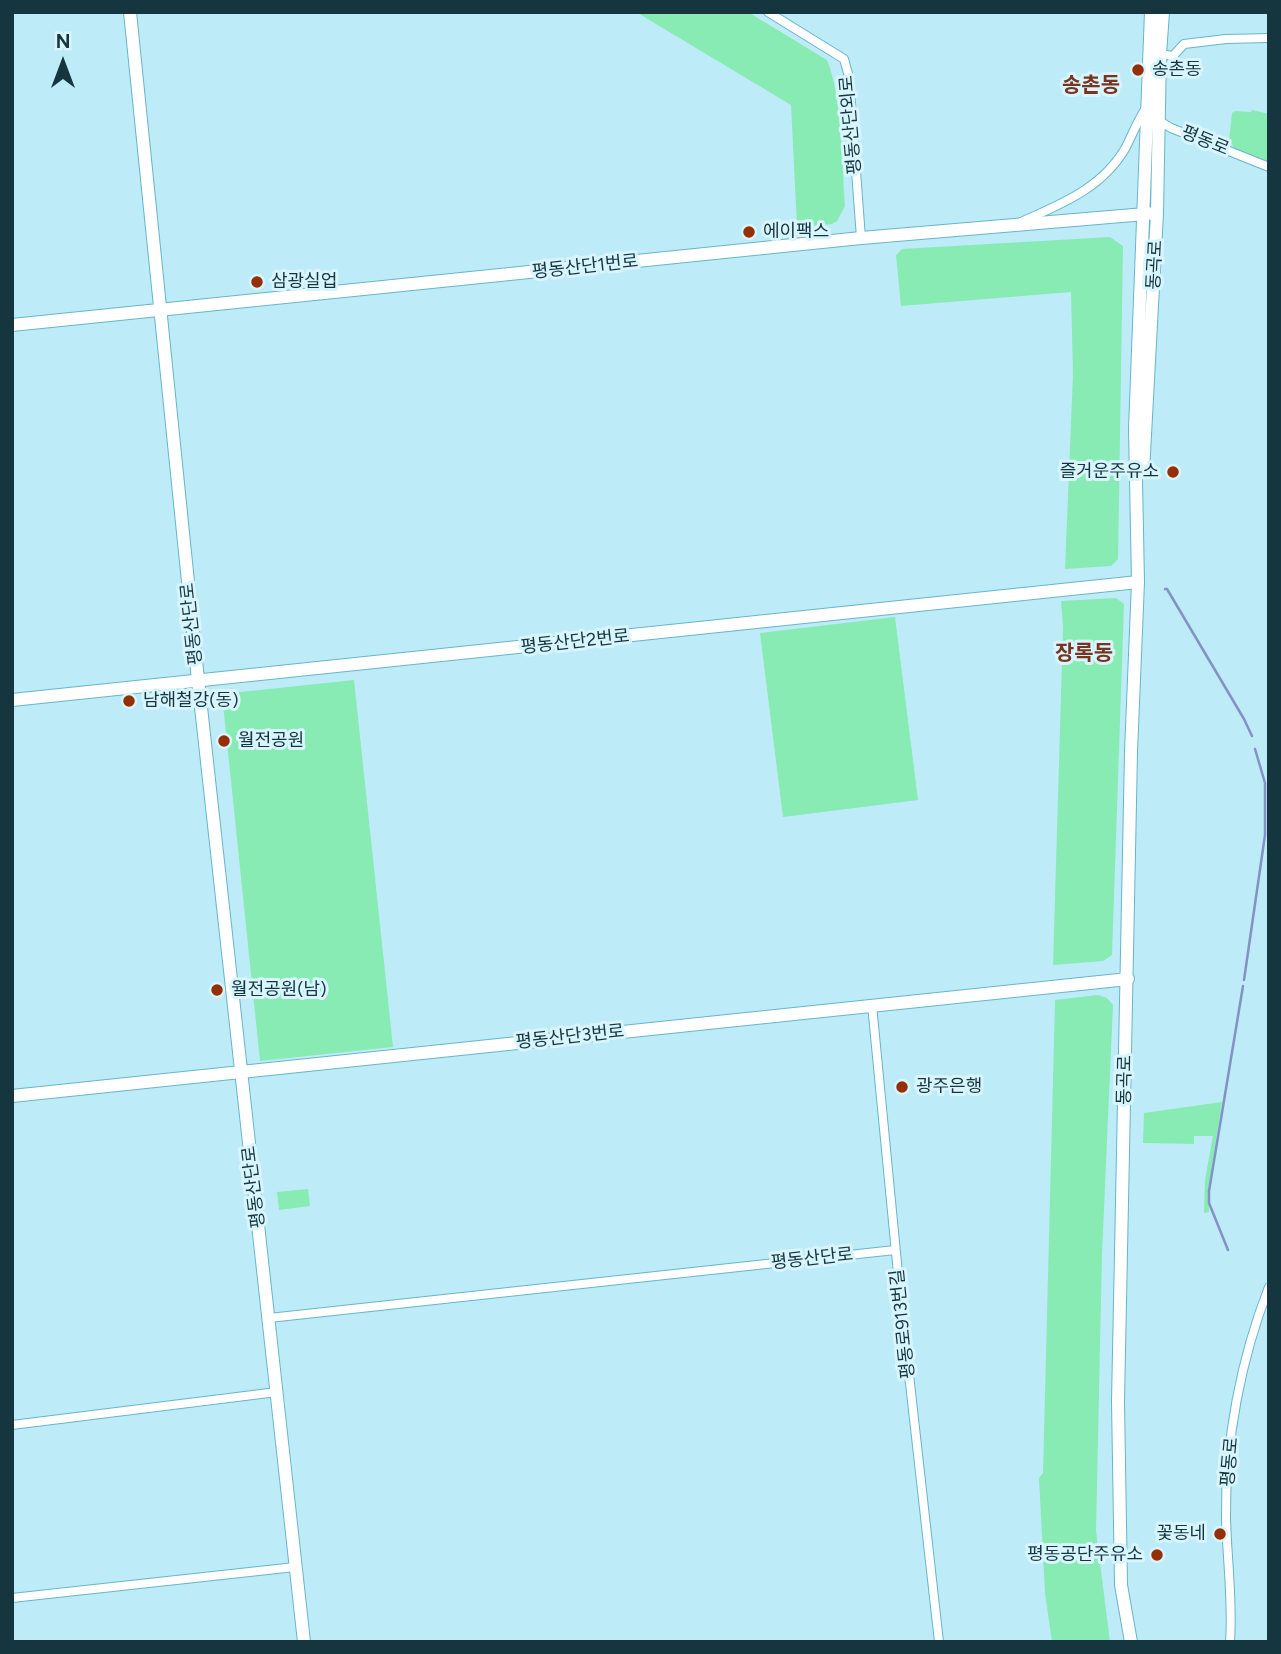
<!DOCTYPE html>
<meta charset="utf-8">
<style>
body{margin:0}
#map{position:relative;width:1281px;height:1654px;overflow:hidden;background:#beebf8;font-family:Figtree,sans-serif}
canvas{display:block}
.frame{position:absolute;inset:0;border:14px solid #16363f;pointer-events:none}
.north{position:absolute;left:28px;top:28px;width:70px;height:70px;-webkit-text-stroke:5px #d8f5fe;paint-order:stroke;rotate:0deg;font-size:19px;font-weight:700;line-height:28px;text-align:center;color:#16363f}
.north::after{content:'';display:block;margin:auto;width:24px;height:32px;background:#16363f;clip-path:polygon(50% 0,100% 100%,50% 72%,0 100%)}
</style>
<div id="map">
<canvas width="1281" height="1654"></canvas>
<div class="frame"></div>
<div class="north">N</div>
</div>
<script>
const g = document.querySelector('canvas').getContext('2d');
g.lineJoin = 'round';
function fill(path, color) {
  g.fillStyle = color;
  g.fill(path, 'evenodd');
}
function strokePath(path, color, width, dash) {
  g.strokeStyle = color;
  g.lineWidth = width;
  g.lineCap = dash ? 'butt' : 'round';
  g.setLineDash(dash || []);
  g.stroke(path);
}
function label(font, color, halo, rows, align = 'center') {
  g.font = font + ' Figtree,"Noto Sans KR",sans-serif';
  g.lineWidth = 6;
  g.setLineDash([]);
  g.textBaseline = 'middle';
  g.strokeStyle = halo;
  g.fillStyle = color;
  for (const [text, x, y, turn = 0] of rows) {
    g.save();
    g.translate(x, y);
    g.rotate((+turn || 0) * Math.PI / 180);
    g.textAlign = isNaN(turn) ? turn : align;
    if (halo) g.strokeText(text, 0, 0);
    g.fillText(text, 0, 0);
    g.restore();
  }
}
const green = new Path2D(`
 M636 12H748L827 60C842 96 842 165 845 206L837 221 832 224 797 227 791 105Z
 M1252 110 1269 114V162L1236 151 1229 140 1232 113 1235 111 1251 112Z
 M1110 237 1123 246 1118 559 1111 566 1065 569 1073 374 1071 292 901 306 896 255 902 249Z
 M1116 598 1124 604 1112 955 1103 961 1053 965 1063 627 1061 601Z
 M895 617 918 800 783 817 760 633Z
 M354 680 393 1047 260 1061 222 694Z
 M1098 995 1107 998 1113 1005 1102 1254 1096 1531 1110 1642H1052L1045 1593 1039 1478 1043 1473 1055 1000Z
 M1222 1102 1208 1191 1209 1212 1204 1213 1205 1180 1213 1136H1194V1144L1143 1143 1144 1113Z
 M308 1189 310 1206 279 1210 277 1192Z`);
const stream = new Path2D(`
 M1165 589H1167L1244 719 1252 736
 M1244 980 1265 835V783L1255 749
 M1228 1250 1209 1203V1191L1243 986`);
const street = new Path2D(`
 M768 12 844 59 849 77 861 238
 M1160 54 1173 56 1184 44 1226 39 1269 38
 M1156 119 1171 128 1269 167
 M1021 222C1061 204 1103 188 1126 147 1133 133 1138 120 1146 108
 M872 1005 900 1294 939 1642
 M269 1318 895 1250
 M12 1425 277 1392
 M12 1598 295 1567
 M1230 1642C1233 1600 1227 1559 1226 1518 1225 1441 1241 1358 1269 1287`);
const secondary = new Path2D(`
 M130 12 198 680 304 1642
 M12 325 861 238 1157 213
 M1143 472 1157 213 1160 54 1163 12
 M12 700 1138 582
 M12 1096 1128 979
 M1131 1642 1121 1585 1118 1401 1131 752 1138 582 1135 429 1151 12`);
const markers = [
 [1138,70,7,"#952f05"],
 [749,232,7,"#952f05"],
 [257,282,7,"#952f05"],
 [1173,472,7,"#952f05"],
 [129,701,7,"#952f05"],
 [224,741,7,"#952f05"],
 [217,990,7,"#952f05"],
 [902,1087,7,"#952f05"],
 [1220,1534,7,"#952f05"],
 [1157,1555,7,"#952f05"]
];
const poiNames = [
 ["송촌동",1152,70],
 ["에이팩스",763,232],
 ["삼광실업",271,282],
 ["즐거운주유소",1159,472,"right"],
 ["남해철강(동)",143,701],
 ["월전공원",238,741],
 ["월전공원(남)",231,990],
 ["광주은행",916,1087],
 ["꽃동네",1206,1534,"right"],
 ["평동공단주유소",1143,1555,"right"]
];
const streetNames = [
 ["평동산단외로",851,125,-95],
 ["평동로",1205,141,22],
 ["동곡로",1155,265,-87],
 ["평동산단1번로",585,267,-6],
 ["평동산단로",192,624,-96],
 ["평동산단2번로",575,642,-6],
 ["평동산단3번로",570,1037,-6],
 ["동곡로",1125,1080,-89],
 ["평동산단로",254,1187,-97],
 ["평동산단로",812,1259,-6],
 ["평동로913번길",903,1324,-96],
 ["평동로",1230,1462,-85]
];
const quarterNames = [
 ["송촌동",1091,86],
 ["장록동",1084,654]
];
fill(green, '#88ebb4');
strokePath(stream, '#8292c3', 2.5);
strokePath(street, '#68b5ca', 10);
strokePath(secondary, '#68b5ca', 14);
strokePath(street, '#fff', 8);
strokePath(secondary, '#fff', 12);
for (const [x, y, r, color] of markers) {
  const dot = new Path2D();
  dot.arc(x, y, r, 0, 2 * Math.PI);
  g.fillStyle = color;
  g.fill(dot);
  strokePath(dot, '#d8f5fe', 2.5);
}
label('18px', '#16363f', '#d8f5fe', poiNames, 'left');
label('18px', '#16363f', '#d8f5fe', streetNames);
label('bold 21px', '#77341f', '#d8f5fe', quarterNames);
</script>
